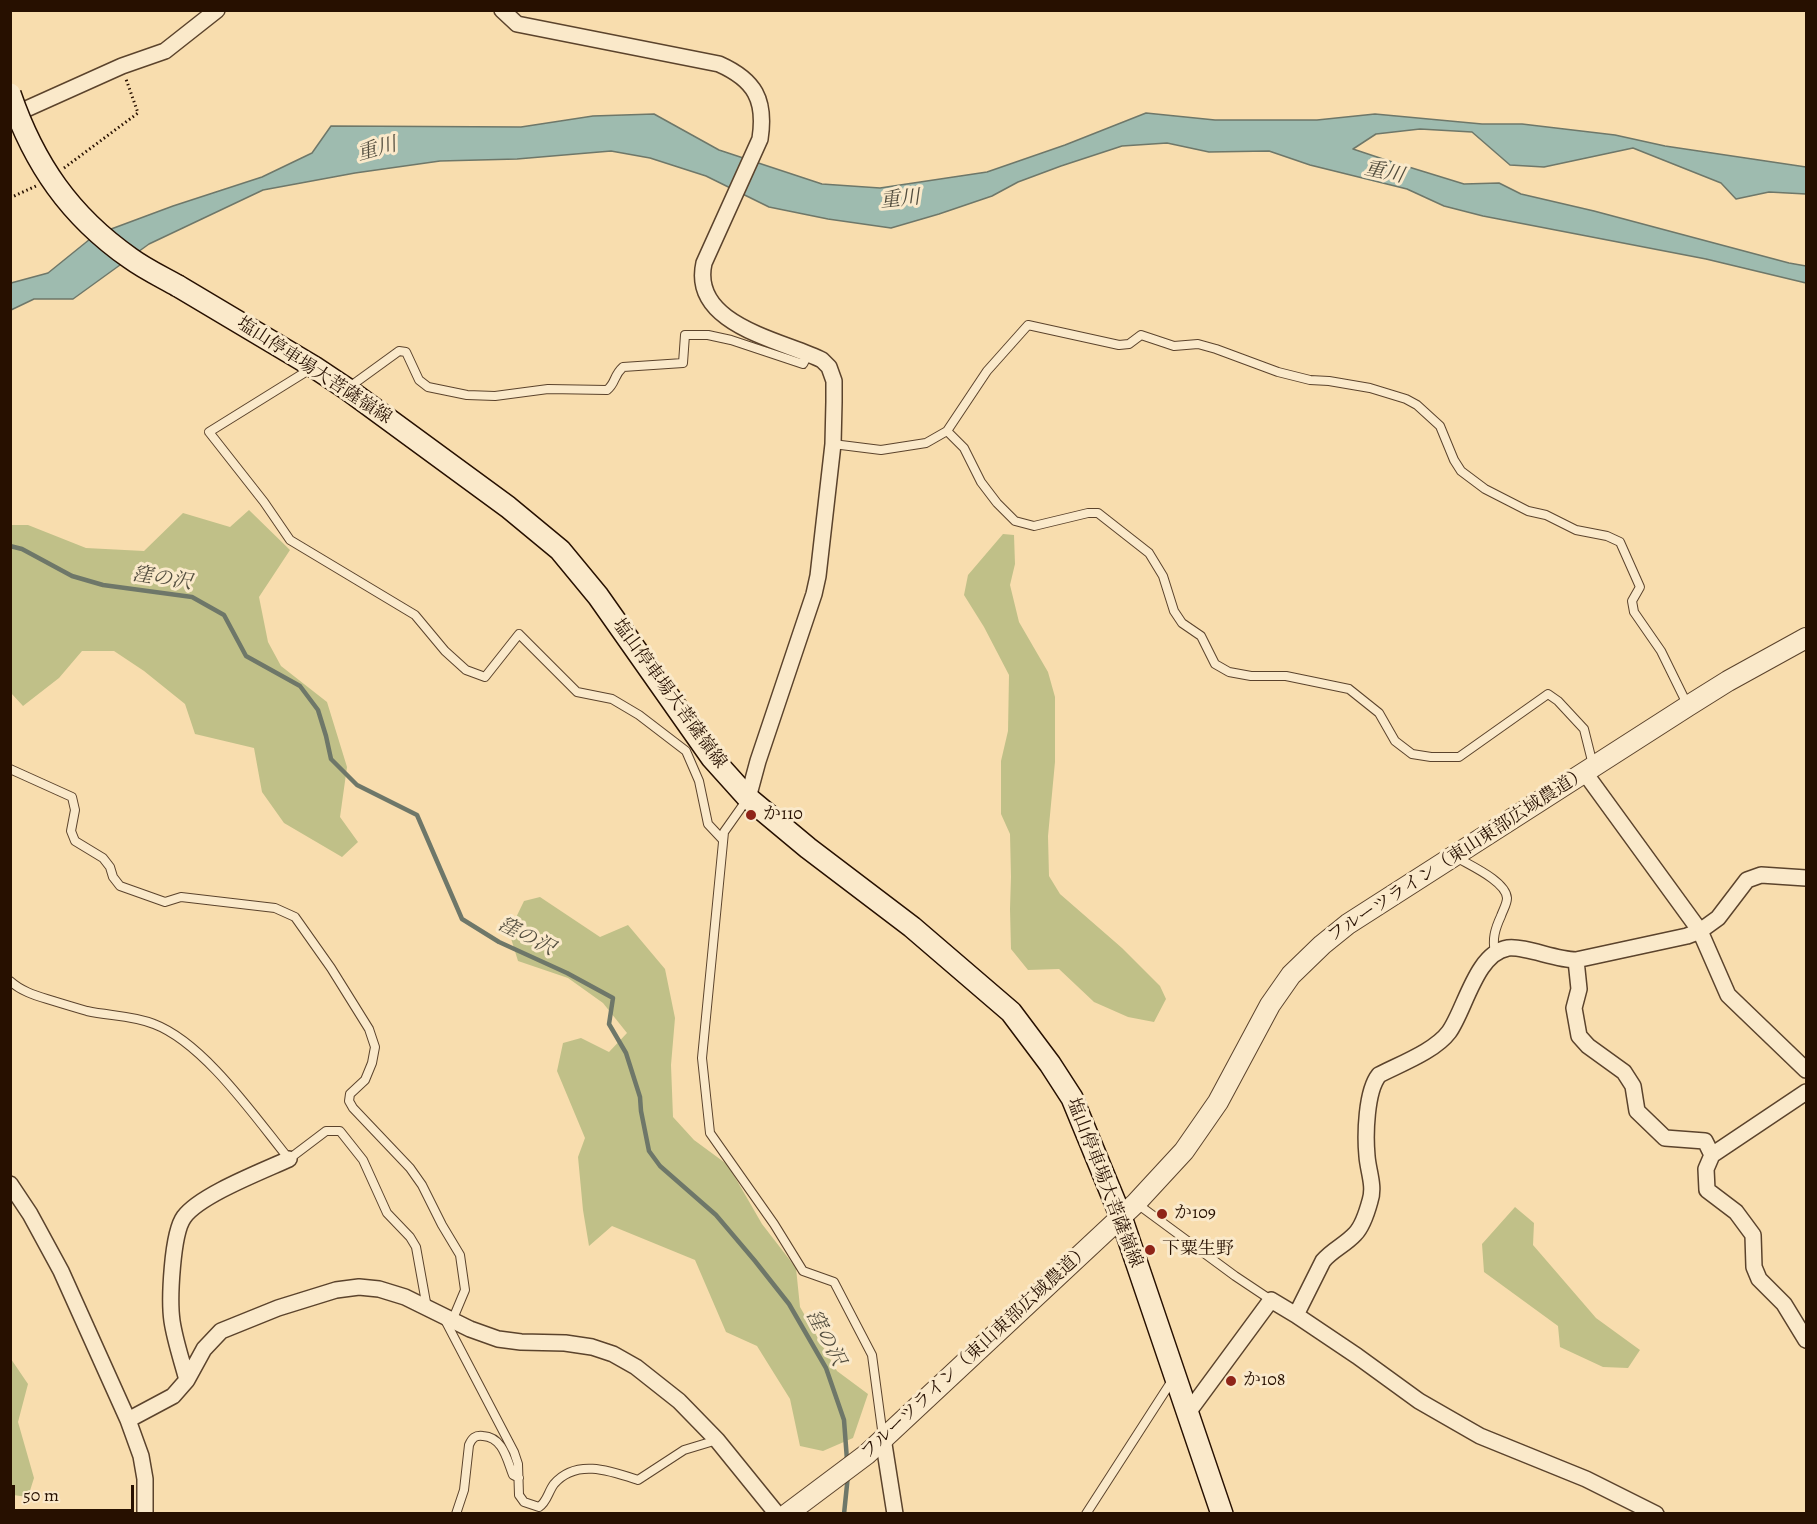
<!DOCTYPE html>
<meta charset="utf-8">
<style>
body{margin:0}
#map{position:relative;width:1817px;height:1524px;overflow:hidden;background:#f8ddae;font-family:Alegreya,serif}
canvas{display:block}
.frame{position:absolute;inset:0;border:12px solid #271000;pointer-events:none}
.scale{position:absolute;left:12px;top:1485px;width:122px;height:27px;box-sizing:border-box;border:3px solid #271000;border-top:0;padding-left:8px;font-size:18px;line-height:21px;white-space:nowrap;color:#271000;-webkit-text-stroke:4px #fae9ca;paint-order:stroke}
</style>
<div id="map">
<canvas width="1817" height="1524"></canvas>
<div class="frame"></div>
<div class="scale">50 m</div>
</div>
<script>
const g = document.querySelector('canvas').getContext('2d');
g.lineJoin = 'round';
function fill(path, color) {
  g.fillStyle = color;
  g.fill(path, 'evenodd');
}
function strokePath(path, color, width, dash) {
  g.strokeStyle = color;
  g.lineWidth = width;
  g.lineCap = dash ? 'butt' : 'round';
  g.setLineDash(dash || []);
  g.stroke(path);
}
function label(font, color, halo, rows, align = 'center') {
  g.font = font + ' Alegreya,"Noto Serif JP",serif';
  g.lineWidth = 6;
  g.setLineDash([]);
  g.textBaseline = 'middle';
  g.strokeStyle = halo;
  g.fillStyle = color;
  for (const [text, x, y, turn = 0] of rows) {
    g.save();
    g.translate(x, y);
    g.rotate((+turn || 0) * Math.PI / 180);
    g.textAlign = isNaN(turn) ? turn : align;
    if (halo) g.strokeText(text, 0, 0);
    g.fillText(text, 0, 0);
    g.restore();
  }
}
const green = new Path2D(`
 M249 510 290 550 259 597 268 642 281 666 327 702 347 767 340 817 358 842 342 857 284 823 262 792 254 748 195 734 185 704 144 671 114 651H82L59 678 23 706 11 693V525H28L86 548 144 551 183 513 230 527Z
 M1003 534 1014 535 1015 564 1010 585 1019 622 1048 672 1055 697V762L1048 836 1049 876 1060 894 1122 948 1160 986 1166 999 1154 1022 1128 1017 1094 1002 1059 969 1028 970 1011 949 1010 909 1011 877 1010 834 1001 814V761L1008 731 1009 675 984 627 964 595 968 575Z
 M540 897 600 937 628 925 665 969 675 1018 671 1065 673 1117 694 1140 728 1165 762 1224 796 1268 800 1307 837 1371 868 1394 853 1438 823 1451 800 1446 790 1399 757 1346 726 1332 695 1260 612 1226 589 1246 583 1210 578 1157 585 1138 557 1071 563 1043 581 1038 609 1052 627 1033 603 1003 568 978 518 961 509 932 524 901Z
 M1515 1207 1534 1223 1533 1245 1596 1318 1640 1350 1628 1368 1603 1367 1560 1347 1558 1326 1484 1272 1482 1244Z
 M11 1359 28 1384 18 1422 34 1478 28 1497 13 1495 11 1487Z`);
const water = new Path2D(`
 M1146 113 1215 120H1317L1375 114 1482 124H1522L1615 135 1665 146 1806 167V194L1769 192 1736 199 1721 183 1633 148 1544 167 1510 165 1472 132 1420 129 1376 134 1353 149 1386 160 1464 184 1499 183 1521 194 1594 211 1789 263 1806 266V283L1706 259 1483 216 1444 206 1407 189 1310 165 1269 151 1209 152 1167 143 1122 146 1061 166 1018 182 992 196 939 214 891 228 828 219 769 207 706 176 650 158 611 151 517 159 440 161 355 173 263 190 149 244 73 299H34L11 310V283L48 273 95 235 173 206 262 177 312 153 331 126 521 127 593 116 654 114 719 150 822 184 880 188 987 172 1065 145Z`);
const stream = new Path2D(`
 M10 546 22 549 72 576 103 585 192 597 224 615 246 656 300 686 318 710 326 736 331 759 357 785 417 815 462 919 499 942 567 973 613 998 609 1024 626 1053 640 1097 641 1111 649 1151 660 1166 716 1215 755 1261 789 1304 826 1368 844 1420 847 1460
 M844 1514 848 1475`);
const path = new Path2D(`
 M64 168 138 113 126 79
 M10 198 36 186`);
const service = new Path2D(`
 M312 368 209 432 264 502 290 540 415 615 445 651 466 670 485 677 519 634 577 692 612 699 639 715 686 751 699 781 708 824 723 840
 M348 388 399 351 406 352 419 380 428 387 467 395 495 396 548 389 607 390C616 383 613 376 623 367L683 363 685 335H708L731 340 803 364 809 353
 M947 431 987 371 1028 325 1119 345 1129 344 1141 335 1174 346 1198 344 1216 349 1278 372 1310 380 1329 381 1370 388 1406 399 1417 405 1440 426 1454 460 1461 471 1485 489 1528 511 1546 515 1576 530 1607 536 1620 542 1640 587 1632 601 1634 612 1661 651 1688 706
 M833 444 881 450 926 443 947 431 964 448 981 482 997 503 1015 521 1034 526 1088 513H1098L1149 553 1163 576 1174 611 1182 623 1201 636 1215 664 1229 672 1251 676H1286L1349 689 1379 713 1395 741 1412 754 1431 757H1459L1548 694 1558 701 1584 729 1593 765
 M10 769 72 797 75 810 71 831 75 841 103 858 110 867 113 877 120 886 165 902 181 897 275 908 295 917 331 968 369 1029 375 1047 372 1063 365 1080 350 1094 349 1101 353 1108 410 1168 422 1185 442 1225 460 1255 465 1290 452 1321
 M748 798 724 832 702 1058 710 1133 774 1224 803 1271 834 1282 872 1355 883 1437
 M1456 857C1469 865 1506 881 1507 898 1507 904 1503 910 1501 916 1495 929 1492 939 1495 953
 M10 981C21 991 34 995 47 999 60 1003 73 1007 87 1011 109 1016 132 1015 154 1024 204 1043 255 1117 289 1159L326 1131H340L363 1160 387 1213 410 1237 416 1247 427 1308
 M1136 1203 1235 1276 1271 1300
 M445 1320 514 1452 518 1464 519 1495 524 1502 539 1507C547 1502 548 1492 554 1484 576 1458 611 1471 638 1480L684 1450 717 1440
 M456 1514 464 1490 469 1445C472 1438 475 1435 483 1436 503 1437 507 1460 513 1475L519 1478
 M1086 1514 1173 1379`);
const minor = new Path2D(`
 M502 10 517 24 719 64C755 80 766 100 760 139L704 263C690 325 782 340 822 360L829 367 834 381V402L833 444 818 576 814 594 758 761 748 798
 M10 113 24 110 122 66 165 51 217 10
 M1585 773 1700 931 1728 995 1806 1070
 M1576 960 1579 989 1574 1008 1579 1036 1588 1046 1624 1072 1633 1086 1637 1111 1665 1138 1705 1141 1712 1155 1706 1169 1707 1190 1736 1212 1753 1235 1754 1267 1759 1279 1784 1304 1806 1340
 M1712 1155 1806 1092
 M10 1184 30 1214 61 1271 128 1420 141 1456 145 1479V1514
 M1296 1315 1323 1261C1332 1250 1345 1245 1355 1234 1362 1227 1367 1212 1370 1201 1375 1186 1368 1171 1367 1156 1365 1135 1366 1091 1379 1075 1400 1064 1435 1051 1449 1032 1465 1010 1476 953 1508 948 1525 946 1556 960 1576 960L1687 936 1700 931 1718 918 1747 880 1761 875 1806 878
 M187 1380C182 1361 175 1341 172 1321 169 1300 172 1233 184 1217 200 1195 263 1171 289 1159
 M1187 1414 1271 1300 1296 1315 1357 1356 1419 1401 1480 1436 1586 1479 1656 1514
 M128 1420 173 1396 187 1380 204 1349 221 1331 278 1308 336 1290 359 1287 379 1289 405 1297 470 1329 498 1339 521 1342 565 1343 592 1347 613 1354 636 1367 679 1401 717 1440 777 1514
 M883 1438 895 1514`);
const tertiary = new Path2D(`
 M787 1514 867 1454 1136 1203 1184 1151 1218 1102 1270 1005 1291 975 1322 945 1348 924 1688 706 1728 681 1806 638`);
const secondary = new Path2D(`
 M178 286 314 367 347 389 508 507 560 550 598 596 712 758 748 798 808 848 912 927 1011 1012 1050 1064 1072 1098 1121 1217 1222 1514`);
const secondaryBridge = new Path2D(`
 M10 94C34 164 70 216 130 258 145 269 162 277 178 286`);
const markers = [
 [751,815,6,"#8f2418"],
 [1162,1214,6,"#8f2418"],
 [1150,1250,6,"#8f2418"],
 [1231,1381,6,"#8f2418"]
];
const streetNames = [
 ["塩山停車場大菩薩嶺線",314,371,33],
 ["塩山停車場大菩薩嶺線",669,694,54],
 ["フルーツライン（東山東部広域農道）",1458,855,-33],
 ["塩山停車場大菩薩嶺線",1104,1183,69],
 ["フルーツライン（東山東部広域農道）",976,1352,-43]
];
const poiNames = [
 ["か110",763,815],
 ["か109",1174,1214],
 ["下粟生野",1162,1250],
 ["か108",1243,1381]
];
const waterNames = [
 ["重川",377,150,-15],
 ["重川",1384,173,12],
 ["重川",900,200,-6],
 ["窪の沢",162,579,9],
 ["窪の沢",526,937,27],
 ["窪の沢",825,1338,62]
];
fill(green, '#c0c088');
fill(water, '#9ebbaf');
strokePath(water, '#6e7769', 1.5);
strokePath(stream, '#6e7769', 4.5);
strokePath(service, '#5b432c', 10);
strokePath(minor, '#5b432c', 18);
strokePath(tertiary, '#5b432c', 22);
strokePath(secondary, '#271000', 24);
strokePath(path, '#271000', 3, [1.5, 3]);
strokePath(service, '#fae9ca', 8);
strokePath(minor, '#fae9ca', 15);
strokePath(tertiary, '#fae9ca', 20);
strokePath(secondary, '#fae9ca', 21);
strokePath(secondaryBridge, '#271000', 24, []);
strokePath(secondaryBridge, '#fae9ca', 21);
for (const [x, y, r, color] of markers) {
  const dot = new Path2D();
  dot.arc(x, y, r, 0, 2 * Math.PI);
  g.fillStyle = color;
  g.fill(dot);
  strokePath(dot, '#fae9ca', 2);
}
label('18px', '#271000', '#fae9ca', streetNames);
label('18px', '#271000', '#fae9ca', poiNames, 'left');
label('italic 20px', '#514c3d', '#fae9ca', waterNames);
</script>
